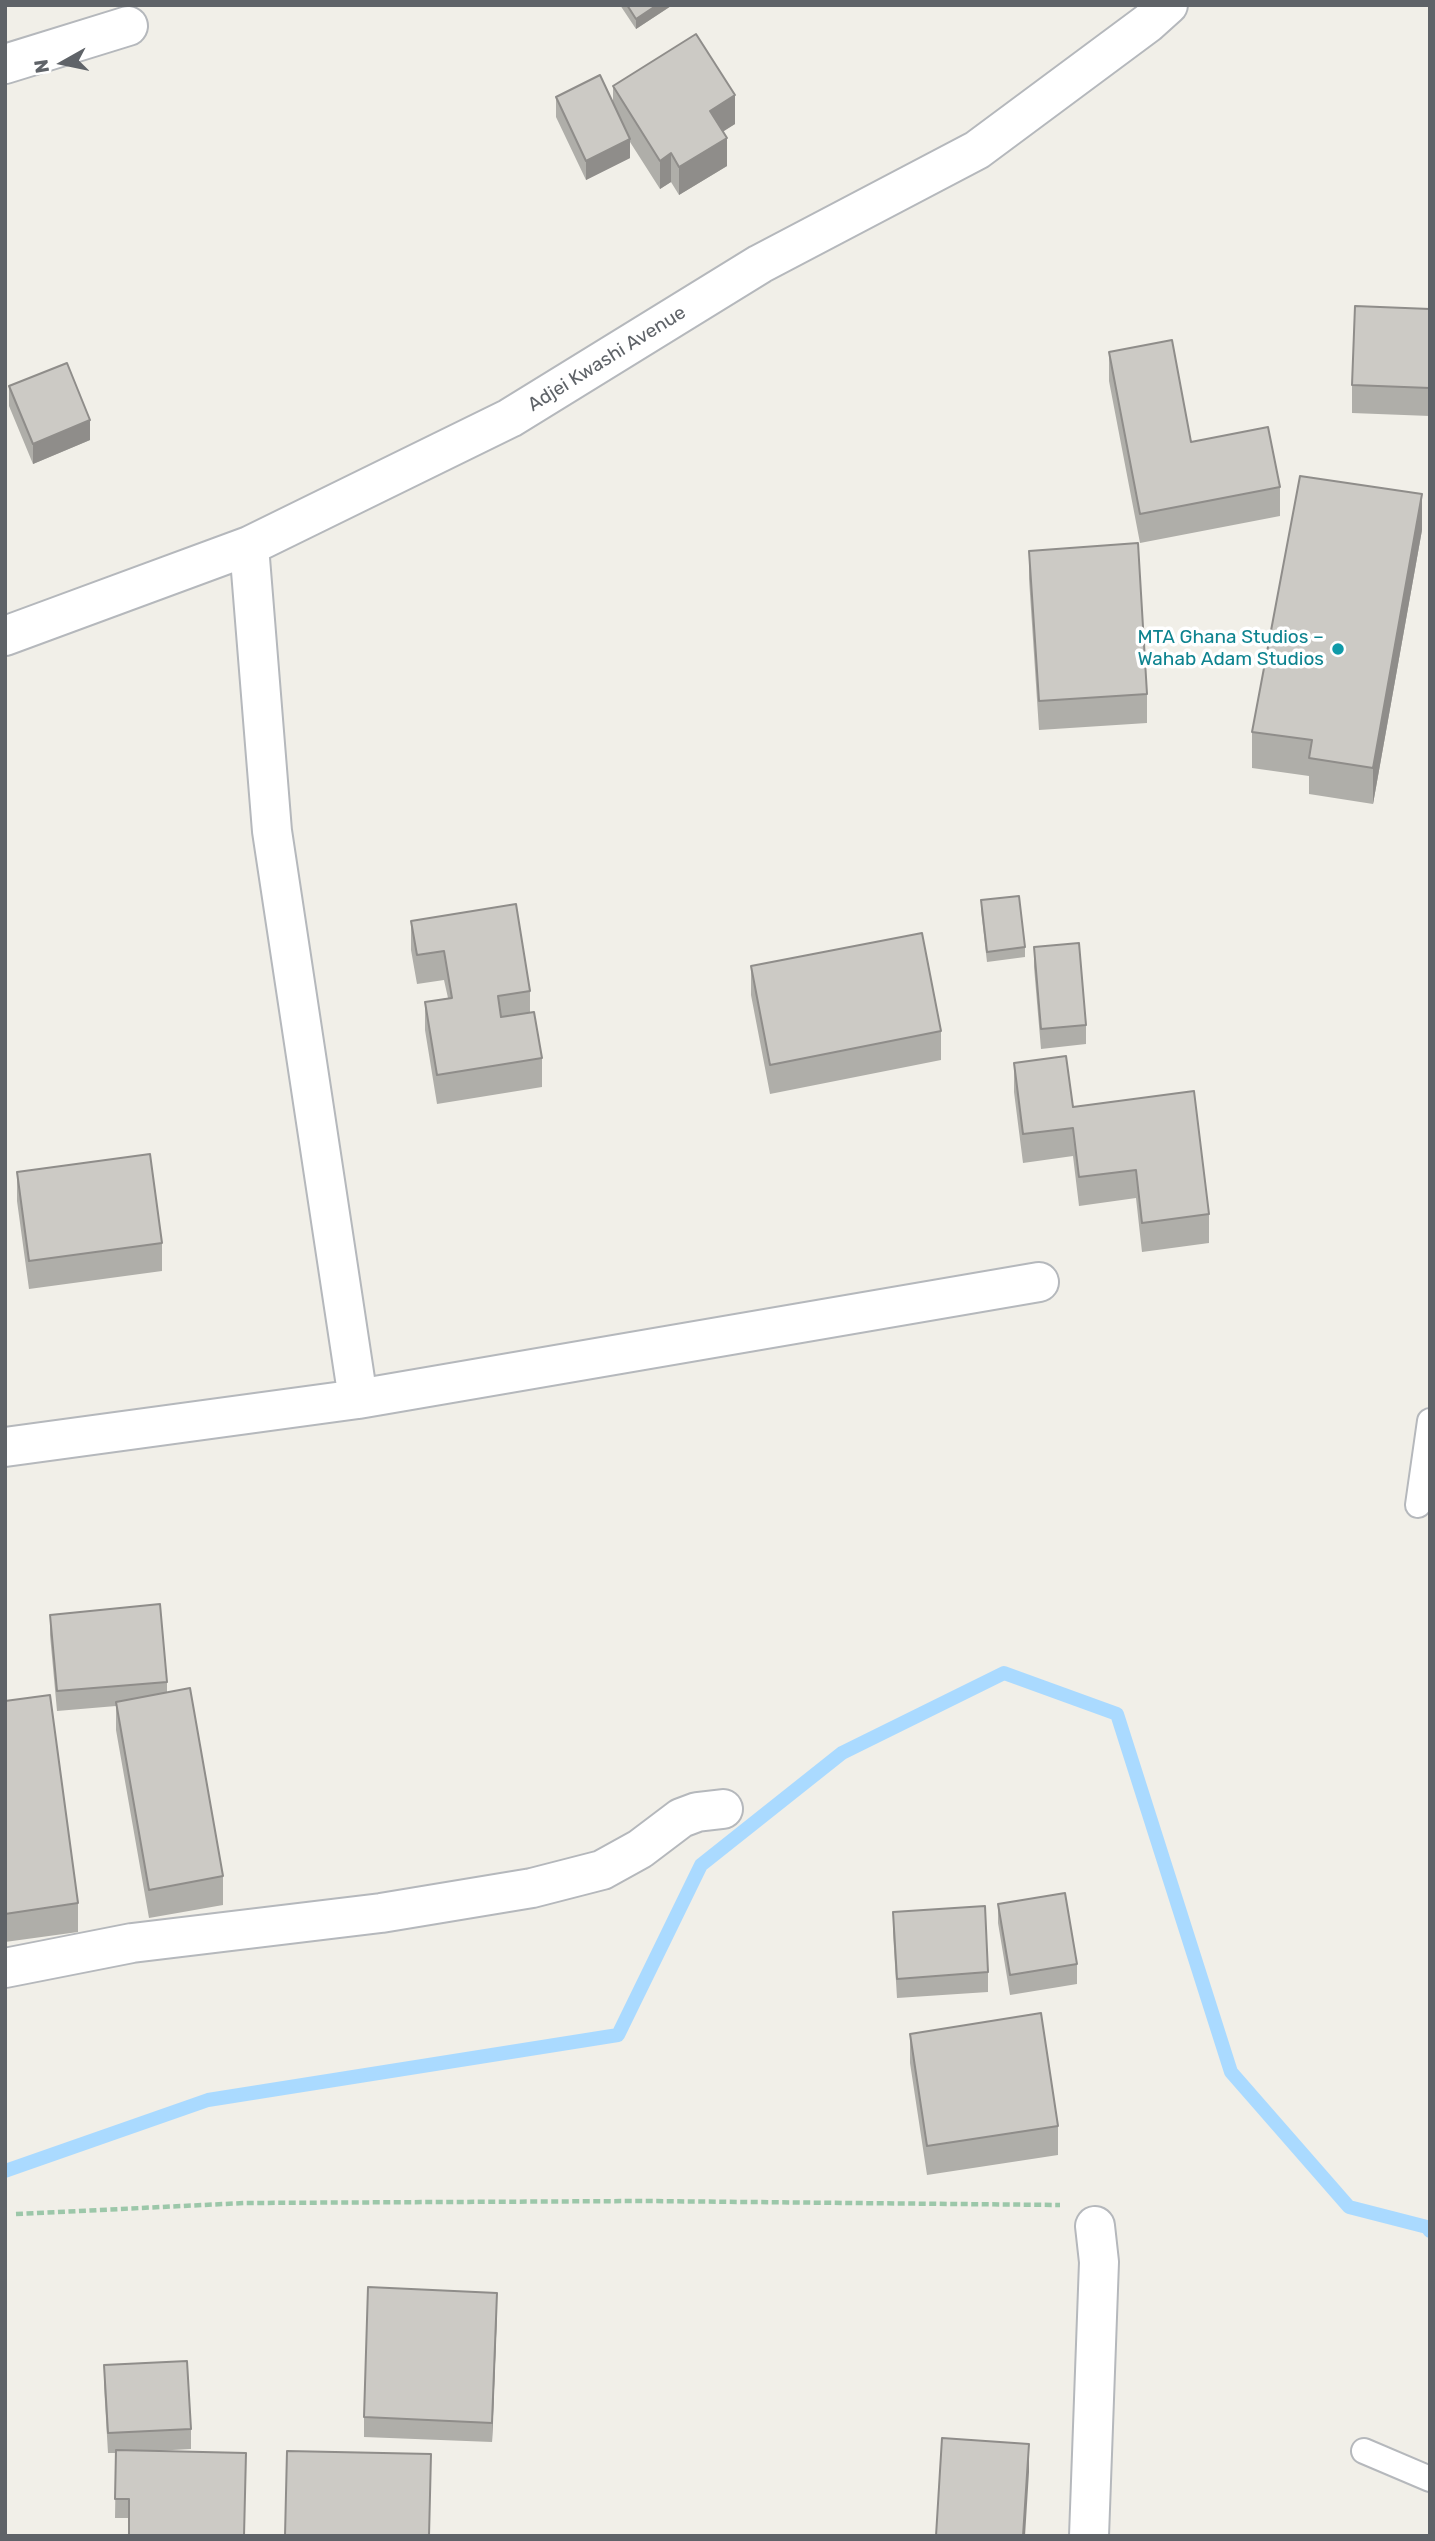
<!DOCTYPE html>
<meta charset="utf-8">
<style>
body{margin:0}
#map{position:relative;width:1435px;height:2541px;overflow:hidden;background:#f1efe8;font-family:Rubik,sans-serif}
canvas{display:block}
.frame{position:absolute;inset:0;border:7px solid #5f6368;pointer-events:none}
.north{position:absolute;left:28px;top:28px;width:70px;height:70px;-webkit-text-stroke:5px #fff;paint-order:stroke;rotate:261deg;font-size:19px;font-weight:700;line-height:28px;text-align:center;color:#5f6368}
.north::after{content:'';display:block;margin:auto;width:24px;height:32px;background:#5f6368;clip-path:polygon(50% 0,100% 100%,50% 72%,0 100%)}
</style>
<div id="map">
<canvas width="1435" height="2541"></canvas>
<div class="frame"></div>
<div class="north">N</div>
</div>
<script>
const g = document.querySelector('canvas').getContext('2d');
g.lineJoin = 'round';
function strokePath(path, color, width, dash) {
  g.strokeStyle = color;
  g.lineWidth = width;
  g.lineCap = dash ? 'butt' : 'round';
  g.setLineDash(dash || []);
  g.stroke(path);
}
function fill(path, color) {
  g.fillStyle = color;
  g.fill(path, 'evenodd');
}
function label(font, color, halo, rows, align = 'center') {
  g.font = font + ' Rubik,sans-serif';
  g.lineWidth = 7;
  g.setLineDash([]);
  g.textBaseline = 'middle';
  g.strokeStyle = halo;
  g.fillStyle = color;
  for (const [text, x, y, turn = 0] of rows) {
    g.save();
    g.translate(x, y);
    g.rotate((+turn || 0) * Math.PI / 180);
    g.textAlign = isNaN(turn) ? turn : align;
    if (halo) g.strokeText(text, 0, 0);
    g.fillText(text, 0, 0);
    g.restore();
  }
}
const stream = new Path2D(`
 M5 2171 208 2100 618 2035 701 1865 842 1753 1004 1673 1117 1714 1231 2072 1349 2207 1427 2227 1430 2231`);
const path = new Path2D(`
 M16 2214 245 2203 645 2201 1060 2205`);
const lane = new Path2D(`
 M1418 1505 1430 1421
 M1364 2451 1430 2479`);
const street = new Path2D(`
 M5 64 128 26
 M249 546 272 831 358 1399
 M5 636 249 546 510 418 760 264 977 150 1148 23 1168 5
 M5 1447 358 1399 1039 1282
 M5 1968 132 1943 381 1913 532 1888 602 1870 640 1849 681 1818 697 1812 723 1809
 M1089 2536 1099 2262 1095 2226`);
const wall = new Path2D(`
 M620 5H671V6L636 29Z
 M613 86 735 124 723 131 727 166 679 195 671 182 660 189 630 142V158L586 180 556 117V97L613 102Z
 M1430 309V416L1352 413V385Z
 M1109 352 1191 442 1280 487V516L1140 543 1109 381Z
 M9 386 90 440 33 464 9 406Z
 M1422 530 1373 804 1309 794V776L1252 768V732Z
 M1029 551 1147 694V723L1039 730 1029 579Z
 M981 900 1025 947V957L987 962 981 910Z
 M411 921 530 991V1013L542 1058V1087L437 1104 425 1030V1002L448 998 444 980 417 984 411 950Z
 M1034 947 1086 1025V1044L1041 1049 1034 967Z
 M751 966 941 1031V1060L770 1094 751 995Z
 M1014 1063 1073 1107 1209 1214V1243L1142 1252 1136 1198 1079 1206 1073 1156 1023 1163 1014 1092Z
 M17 1172 162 1243V1271L29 1289 17 1201Z
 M50 1615 167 1682V1693L223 1876V1905L149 1918 116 1730V1706L57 1711 50 1635Z
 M5 1701 78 1903V1932L5 1942Z
 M998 1904 1077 1964V1984L1010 1995 998 1923Z
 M893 1912 988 1972V1992L897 1998 893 1932Z
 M910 2034 1058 2126V2155L927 2175 910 2063Z
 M497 2312 492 2442 364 2437V2417Z
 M104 2365 191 2429V2449L154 2451 129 2518H115L116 2453H108L104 2385Z`);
const shadedWall = new Path2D(`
 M657 5H671V6L636 29V19Z
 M735 95V124L710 140V111Z
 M727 138V166L679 195V167Z
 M630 139V158L586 180V161Z
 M671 153V182L660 189V161Z
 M90 420V440L33 464V444Z
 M1422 494V530L1373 804V768Z
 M497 2293V2312L492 2442V2423Z
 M1029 2444V2472L1025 2536H1023Z`);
const building = new Path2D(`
 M627 5H657L636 19Z
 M696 34 735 95 710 111 727 138 679 167 671 153 660 161 613 86Z
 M600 75 630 139 586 161 556 97Z
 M1355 306 1430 309V388L1352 385Z
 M1172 340 1191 442 1268 427 1280 487 1140 514 1109 352Z
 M67 363 90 420 33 444 9 386Z
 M1300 476 1422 494 1373 768 1309 758 1312 740 1252 732Z
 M1138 543 1147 694 1039 701 1029 551Z
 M1019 896 1025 947 987 952 981 900Z
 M516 904 530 991 498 996 501 1017 534 1012 542 1058 437 1075 425 1002 452 998 444 951 417 955 411 921Z
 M922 933 941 1031 770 1065 751 966Z
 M1079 943 1086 1025 1041 1029 1034 947Z
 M1066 1056 1073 1107 1194 1091 1209 1214 1142 1223 1136 1170 1079 1177 1073 1128 1023 1134 1014 1063Z
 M150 1154 162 1243 29 1261 17 1172Z
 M160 1604 167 1682 57 1691 50 1615Z
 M190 1688 223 1876 149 1890 116 1702Z
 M50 1695 78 1903 5 1914V1701Z
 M1065 1893 1077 1964 1010 1975 998 1904Z
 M985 1906 988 1972 897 1979 893 1912Z
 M1041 2013 1058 2126 927 2146 910 2034Z
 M368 2287 497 2293 492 2423 364 2417Z
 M187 2361 191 2429 108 2433 104 2365Z
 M942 2438 1029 2444 1023 2536H936Z
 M116 2450 246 2453 244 2536H129V2499H115Z
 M287 2451 431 2454 429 2536H285Z`);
const markers = [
 [1338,649,7,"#0f9aa8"]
];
const streetNames = [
 ["Adjei Kwashi Avenue",607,359,-32]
];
const cultureNames = [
 ["MTA Ghana Studios –",1324,638],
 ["Wahab Adam Studios",1324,660]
];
strokePath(stream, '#aadaff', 14);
strokePath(lane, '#b5b8bc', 28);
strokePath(street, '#b5b8bc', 42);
strokePath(path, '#9cc7a9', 4.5, [7, 3.5]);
strokePath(lane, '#fff', 24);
strokePath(street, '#fff', 38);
fill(wall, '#afaea9');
fill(shadedWall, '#8f8d8a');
fill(building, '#cccac5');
strokePath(building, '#8f8d8a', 2);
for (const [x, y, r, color] of markers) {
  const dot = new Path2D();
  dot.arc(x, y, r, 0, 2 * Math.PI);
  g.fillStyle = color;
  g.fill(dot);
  strokePath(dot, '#fff', 2.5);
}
label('19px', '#5f6368', '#fff', streetNames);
label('19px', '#0d838f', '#fff', cultureNames, 'right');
</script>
